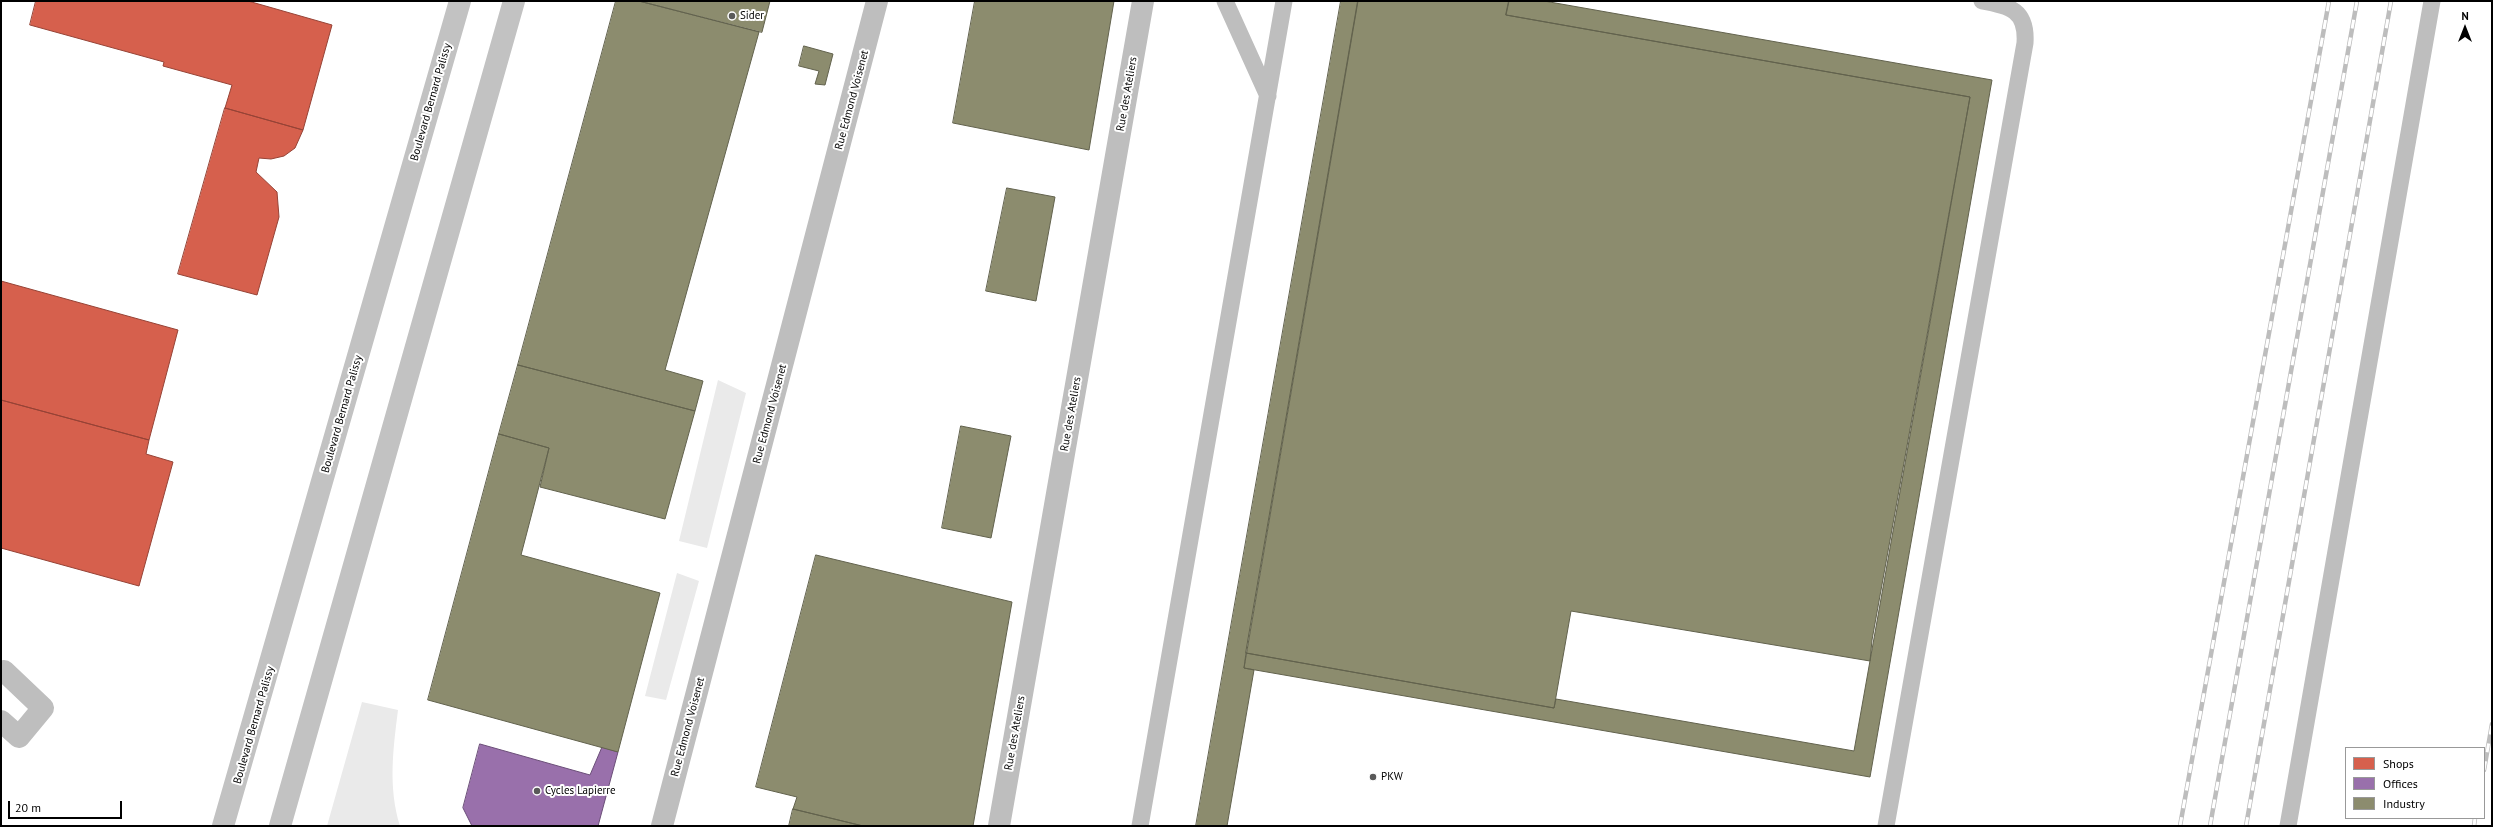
<!DOCTYPE html>
<style>
body{margin:0}
#map{position:relative;width:2493px;height:827px;overflow:hidden;background:#fff;font-family:"PT Sans",sans-serif}
canvas{display:block}
.frame{position:absolute;inset:0;border:2px solid #000;pointer-events:none}
.legend{position:absolute;left:2345px;top:747px;width:140px;height:72px;box-sizing:border-box;background:#fff;border:1px solid #999;margin:0;padding:5px 7px;list-style:none;font-size:12px;color:#000}
.legend li{display:flex;align-items:center;gap:8px;height:20px}
.legend b{width:20px;border:1px solid #999}
.north{position:absolute;left:2445px;top:8px;width:40px;height:40px;-webkit-text-stroke:3px #fff;paint-order:stroke;rotate:0deg;font-size:11px;font-weight:700;line-height:16px;text-align:center;color:#000}
.north::after{content:'';display:block;margin:auto;width:14px;height:18px;background:#000;clip-path:polygon(50% 0,100% 100%,50% 72%,0 100%)}
.scale{position:absolute;left:8px;top:801px;width:114px;height:18px;box-sizing:border-box;border:2px solid #000;border-top:0;padding-left:5px;font-size:12px;line-height:14px;white-space:nowrap;color:#000;-webkit-text-stroke:3px #fff;paint-order:stroke}
</style>
<div id="map">
<canvas width="2493" height="827"></canvas>
<div class="frame"></div>
<ul class="legend">
<li><b style="height:11px;background:#d6604d"></b>Shops</li>
<li><b style="height:11px;background:#9970ab"></b>Offices</li>
<li><b style="height:11px;background:#8c8c6e"></b>Industry</li>
</ul>
<div class="north">N</div>
<div class="scale">20 m</div>
</div>
<script>
const g = document.querySelector('canvas').getContext('2d');
g.lineJoin = 'round';
function fill(path, color) {
  g.fillStyle = color;
  g.fill(path, 'evenodd');
}
function strokePath(path, color, width, dash) {
  g.strokeStyle = color;
  g.lineWidth = width;
  g.lineCap = dash ? 'butt' : 'round';
  g.setLineDash(dash || []);
  g.stroke(path);
}
function label(font, color, halo, rows, align = 'center') {
  g.font = font + ' "PT Sans",sans-serif';
  g.lineWidth = 4;
  g.setLineDash([]);
  g.textBaseline = 'middle';
  g.strokeStyle = halo;
  g.fillStyle = color;
  for (const [text, x, y, turn = 0] of rows) {
    g.save();
    g.translate(x, y);
    g.rotate((+turn || 0) * Math.PI / 180);
    g.textAlign = isNaN(turn) ? turn : align;
    if (halo) g.strokeText(text, 0, 0);
    g.fillText(text, 0, 0);
    g.restore();
  }
}
const green = new Path2D(`
 M718 380 746 393 707 548 679 541Z
 M677 573 699 581 666 700 645 696Z
 M362 702 398 710C393 750 388 787 400 826H327Z`);
const shops = new Path2D(`
 M36 1H248L332 25 303 130 225 108 232 85 163 66 164 62 30 25Z
 M225 108 303 130 295 148 284 156 271 159 259 158 256 172 277 192 279 217 257 295 178 274Z
 M1 281 178 330 149 440 1 400Z
 M1 400 149 440 146 454 173 462 139 586 1 548Z`);
const offices = new Path2D(`
 M480 744 590 775 602 747 618 752 598 826H472L463 808Z`);
const industry = new Path2D(`
 M616 1H639L759 32 665 370 703 381 695 411 518 365Z
 M639 1H770L762 32Z
 M975 1H1114L1089 150 953 123Z
 M1341 1H1358L1244 668 1254 670 1227 826H1196Z
 M1358 1H1509L1506 15 1970 97 1872 640 1870 661 1571 611 1554 708 1246 653Z
 M1509 1H1544L1992 80 1870 777 1244 668 1246 653 1554 708 1556 699 1854 751 1970 97 1506 15Z
 M804 46 833 54 825 85 815 84 819 71 799 66Z
 M1007 188 1055 197 1036 301 986 291Z
 M518 365 695 411 665 519 540 487 549 448 499 434Z
 M961 426 1011 436 991 538 942 528Z
 M499 434 549 448 521 555 660 593 618 752 428 700Z
 M816 555 1012 602 973 826H863L793 809 797 797 756 787Z
 M793 809 863 826H789Z`);
const lane = new Path2D(`
 M1225 1 1268 96
 M1140 826 1284 1
 M1886 826 2025 43C2027 10 2010 6 1982 1
 M2288 826 2432 1`);
const street = new Path2D(`
 M1 721 19 737 43 708 4 671
 M662 826 877 1
 M999 826 1143 1`);
const secondary = new Path2D(`
 M223 826 460 1
 M280 826 514 1`);
const rail = new Path2D(`
 M2484 770 2492 724
 M2180 826 2329 1
 M2210 826 2357 1
 M2246 826 2391 1
 M2474 826 2475 818`);
const markers = [
 [732,16,4,"#595959"],
 [1373,777,4,"#595959"],
 [537,791,4,"#595959"]
];
const poiNames = [
 ["Sider",740,16],
 ["PKW",1381,777],
 ["Cycles Lapierre",545,791]
];
const streetNames = [
 ["Rue des Ateliers",1127,94,-80],
 ["Rue Edmond Voisenet",852,100,-75],
 ["Boulevard Bernard Palissy",431,102,-74],
 ["Boulevard Bernard Palissy",342,414,-74],
 ["Rue Edmond Voisenet",770,414,-75],
 ["Rue des Ateliers",1071,414,-80],
 ["Boulevard Bernard Palissy",254,725,-74],
 ["Rue Edmond Voisenet",688,727,-75],
 ["Rue des Ateliers",1015,733,-80]
];
fill(green, '#eaeaea');
fill(shops, '#d6604d');
strokePath(shops, '#964336', 1);
fill(offices, '#9970ab');
strokePath(offices, '#6b4e78', 1);
fill(industry, '#8c8c6e');
strokePath(industry, '#62624d', 1);
strokePath(lane, '#bebebe', 17);
strokePath(street, '#bebebe', 22);
strokePath(secondary, '#c2c2c2', 22);
strokePath(rail, '#bdbdbd', 4.5);
strokePath(rail, '#fff', 3, [9]);
for (const [x, y, r, color] of markers) {
  const dot = new Path2D();
  dot.arc(x, y, r, 0, 2 * Math.PI);
  g.fillStyle = color;
  g.fill(dot);
  strokePath(dot, '#fff', 1.5);
}
label('11px', '#000', '#fff', poiNames, 'left');
label('11px', '#000', '#fff', streetNames);
</script>
